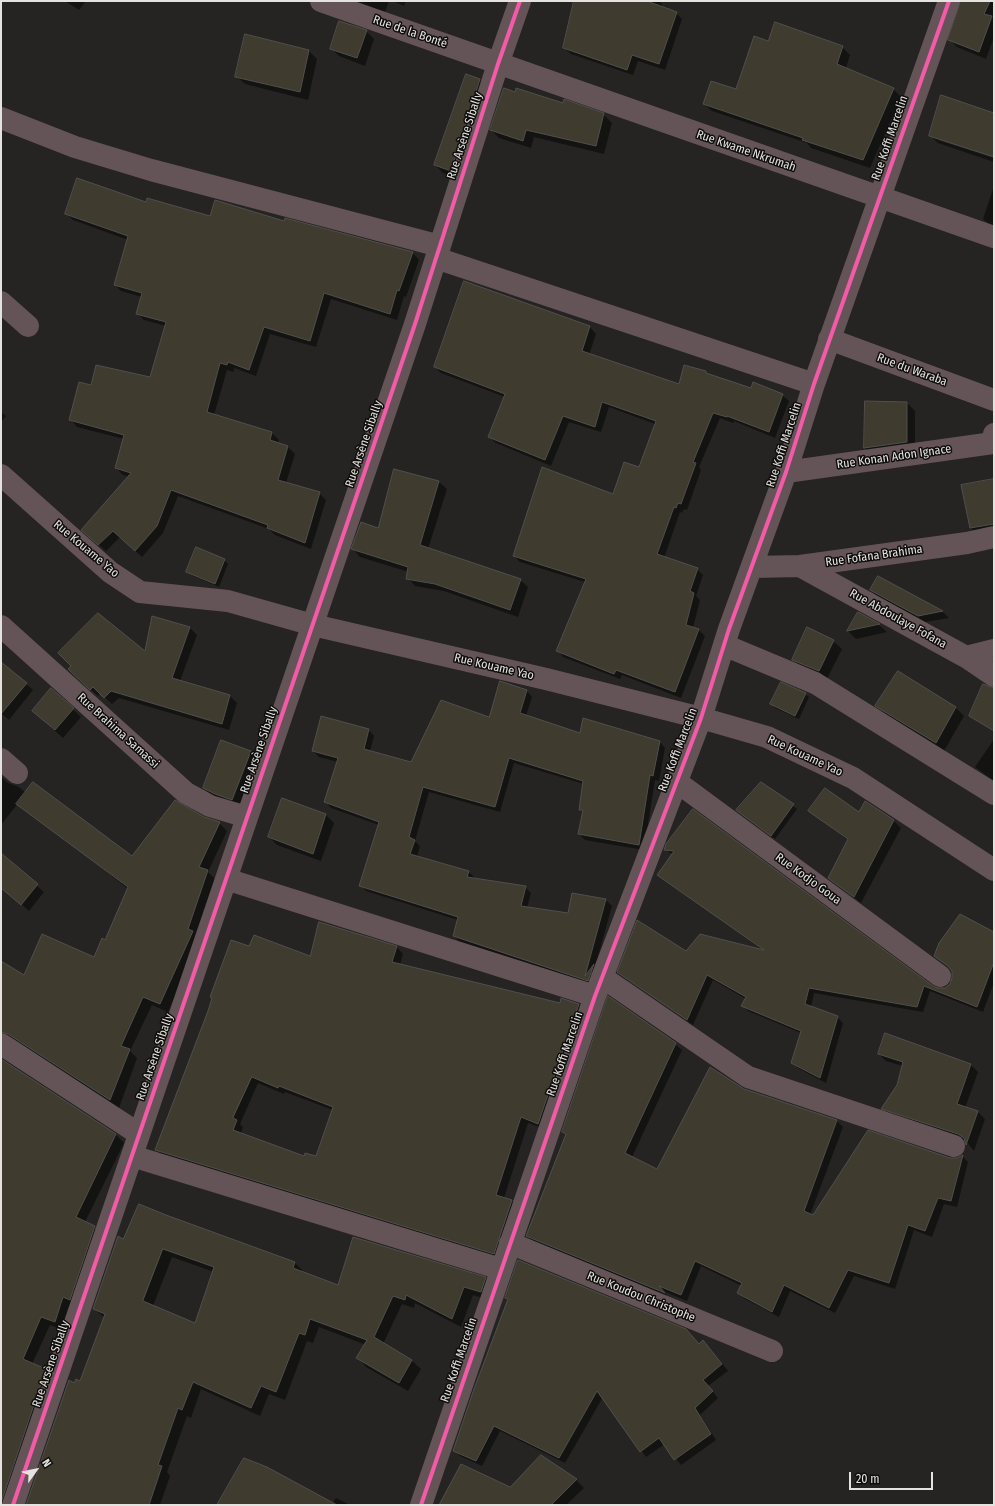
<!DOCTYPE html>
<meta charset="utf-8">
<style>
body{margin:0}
#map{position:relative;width:995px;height:1506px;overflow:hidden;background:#252422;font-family:"Fira Sans Condensed",sans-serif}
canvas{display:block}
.frame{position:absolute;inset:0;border:2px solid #e4e3e0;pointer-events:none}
.north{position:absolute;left:16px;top:1450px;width:40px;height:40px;-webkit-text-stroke:3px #0f0e0c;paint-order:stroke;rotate:57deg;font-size:11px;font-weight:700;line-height:16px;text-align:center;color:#e4e3e0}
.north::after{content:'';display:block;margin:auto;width:14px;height:18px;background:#e4e3e0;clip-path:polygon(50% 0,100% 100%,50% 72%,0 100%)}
.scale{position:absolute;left:849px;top:1472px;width:84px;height:18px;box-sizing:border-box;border:2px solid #e4e3e0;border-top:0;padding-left:5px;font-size:12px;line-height:14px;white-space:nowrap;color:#e4e3e0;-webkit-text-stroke:3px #0f0e0c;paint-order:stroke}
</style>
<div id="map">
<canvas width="995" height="1506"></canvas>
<div class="frame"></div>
<div class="north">N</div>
<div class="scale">20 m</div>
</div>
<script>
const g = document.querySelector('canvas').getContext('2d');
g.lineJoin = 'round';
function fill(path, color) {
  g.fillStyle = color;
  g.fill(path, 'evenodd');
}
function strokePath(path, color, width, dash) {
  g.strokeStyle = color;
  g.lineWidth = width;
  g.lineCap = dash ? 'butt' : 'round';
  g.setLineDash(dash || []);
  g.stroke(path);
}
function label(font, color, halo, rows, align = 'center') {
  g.font = font + ' "Fira Sans Condensed",sans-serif';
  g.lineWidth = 3;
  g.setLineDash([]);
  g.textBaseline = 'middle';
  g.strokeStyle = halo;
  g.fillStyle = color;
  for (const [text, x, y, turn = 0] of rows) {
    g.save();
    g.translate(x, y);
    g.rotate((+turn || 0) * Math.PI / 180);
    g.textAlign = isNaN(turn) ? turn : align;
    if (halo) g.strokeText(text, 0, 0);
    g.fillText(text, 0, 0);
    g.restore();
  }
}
const shadow = new Path2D(`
 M65 1H86L79 10Z
 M353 1H389L384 15Z
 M393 1H406L404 6Z
 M575 1H659L662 4 661 7 676 13 682 19 665 70 638 61 633 75 571 54 564 48Z
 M962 1H994V37L986 59 957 47 950 40Z
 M366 31 374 39 365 66 339 56 331 48Z
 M246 35 309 51 317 59 308 100 245 84 236 76Z
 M842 47 850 55 846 68 893 89 901 97 870 168 811 148 807 143 712 111 704 104Z
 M479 80 488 88 459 178 443 173 435 165Z
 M516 93 603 114 612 123 604 154 534 137 531 148 499 138 491 130Z
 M994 114V156L938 138V140L994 158V162L938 143 930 135Z
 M994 186V228L983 219Z
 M146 204 211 217 284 223 413 253 419 260 406 297 404 296 397 320 331 299 316 347 270 334 256 376 234 368V372L227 370 214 415 272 433 279 440 277 444 288 447 295 454 286 483 319 493 326 500 311 549 275 535 269 529 178 496 163 533 142 557 120 537 106 551 89 536 129 477 123 475 116 468 124 439 77 427 71 420 92 386 151 378 166 326 144 320 137 313 142 297 121 291 115 285 128 240 73 220 66 213Z
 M590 327 596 334 589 355 679 385 706 372 709 375 751 390 782 395 789 401 775 438 734 421 733 423 720 418 699 467 701 470 687 510 684 509 682 513 680 512 664 558 697 569 703 575 696 596 700 600 693 628 699 630 705 636 681 698 622 675 620 679 563 657 557 650 585 582 520 562 514 556 614 495 640 468 655 424 609 407 601 432 569 422 551 466 496 443 489 437 505 397 441 373 435 367Z
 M866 402 907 403 915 411V450L873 456 865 448Z
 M1 412 6 416 1 422Z
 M994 479V529L975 532 971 528 963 486Z
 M439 482 447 489 428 549 520 580 528 587 518 617 444 591 415 586 408 578 409 572 360 557 353 549Z
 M224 560 228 564 219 587 191 575 187 571Z
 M879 577 943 612 949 618 925 622 878 597 871 590Z
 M858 613 879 625 887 632 856 639 848 631Z
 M190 628 197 635 180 681 230 696 237 703 229 730 119 698 112 704 100 693 98 696 76 676 145 652Z
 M833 641 842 649 827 679 801 668 793 659Z
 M1 663 33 690 9 720 1 713Z
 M898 673 956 708 964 716 944 751 885 714 877 706Z
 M501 683 527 691 532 697 526 716 581 734 660 742 665 748 659 781 655 780 644 850 585 840 579 834 583 813 580 809 584 784 514 763 500 812 429 792 415 841 420 846 417 857 469 872 474 877V879L525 887 531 893 527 908 569 914 573 894 606 900 612 906 595 967 593 986 460 942 454 936 458 920 366 891 361 885 379 825 331 808 326 802 338 762 319 757 313 751 369 730 374 736 370 751 412 764 490 718Z
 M52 690 81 717 63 738 42 719Z
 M805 694 809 697 799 719 775 708 772 704Z
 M994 739V781L975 767Z
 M250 751 258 760 240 807 212 796 204 788Z
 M1 777 8 783 19 787 26 793 1 825Z
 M762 783 797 809 775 839 742 814Z
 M282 799 326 815 334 823 321 861 277 845 269 837Z
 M865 802 894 821 901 828 861 903 830 878 849 841 810 811 859 813Z
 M204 818 219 823 227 831 208 872 215 879 201 940 168 1012 152 1005 130 1051 137 1058 119 1108 1 1043V963L24 976 94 959 106 941 128 889 87 856 132 857Z
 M667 844 938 989H945L951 984 953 978 951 969 935 956 994 933V982L983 1012 930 991 923 1012 814 993 811 1007 837 1017 843 1023 826 1083 798 1068 792 1062 801 1033 748 1011 742 1005 746 999 713 980 693 1025 619 972 687 953 764 951 659 875 673 855 665 849Z
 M1 854 44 892 29 911 1 886Z
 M320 923 397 947 403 954 400 965 561 1004 579 1005 585 1011 545 1129 528 1123 504 1198 512 1201 518 1207 500 1260 163 1156 157 1150 250 947 310 957ZM258 1083 284 1094 285 1092 333 1110 317 1157H305L241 1133 243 1127 240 1124Z
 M675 1044 682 1050 632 1157 658 1170 744 1090 837 1121 843 1127 810 1215 813 1217 950 1159H957L962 1156 968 1162 957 1207 944 1204 932 1237 914 1230 895 1289 854 1276 835 1313 790 1291 779 1317 745 1299 738 1292 742 1286 701 1266 687 1301 663 1291 669 1298 534 1242 527 1236 567 1136 563 1132Z
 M879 1054 971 1065 978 1072 965 1108 978 1112 985 1119 974 1151 966 1141 890 1115 883 1108 897 1085 903 1066 886 1061Z
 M1 1060 116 1135 124 1143 85 1222 94 1227 102 1235 63 1330 50 1325 32 1364 45 1370 54 1378 11 1505H1Z
 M165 1216 295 1263 303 1271V1273L338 1286 485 1278 494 1287 489 1300 473 1295 461 1327 415 1303 414 1308 402 1304 383 1344 412 1361 421 1369 408 1391 366 1367 358 1358 366 1345 319 1327 313 1343 307 1341 285 1400 269 1394 260 1416 201 1389 191 1418 187 1416 167 1472 170 1476 160 1505H27L75 1384 80 1382 105 1318 94 1309 124 1240ZM172 1257 214 1272 195 1324 153 1306Z
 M506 1298 701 1348 709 1347 728 1371 708 1386 718 1398 700 1415 716 1440 681 1465 665 1444 646 1457 603 1397 565 1463 500 1431 482 1466 460 1456 454 1450 509 1301Z
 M576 1480 584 1488 566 1505H442L510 1488Z
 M336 1498 350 1505H218L332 1504Z`);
const building = new Path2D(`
 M574 1H647L677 12 659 64 632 55 627 70 563 48Z
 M961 1H990L984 14 992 16 979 52 948 40Z
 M339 21 367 30 357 58 330 49Z
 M775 22 843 46 837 64 894 88 863 160 802 140 803 138 703 104 711 81 736 89 754 36 768 41Z
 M245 34 309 50 300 92 235 77Z
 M466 74 480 79 451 171 434 165Z
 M504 88 515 92 516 88 563 103 564 99 604 113 596 146 526 130 523 141 490 130Z
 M941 95 994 113V157L929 136Z
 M77 178 146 202 147 198 210 216 215 200 284 221 285 218 413 252 399 291 397 290 390 314 324 293 310 341 264 327 249 370 228 362 227 365 220 363 207 412 272 432 270 440 288 446 278 480 320 492 305 543 267 528 268 525 171 490 157 526 135 551 113 531 98 545 81 530 131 473 115 468 124 435 69 420 79 382 91 385 96 365 150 377 166 322 136 314 142 293 114 285 128 236 65 214Z
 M464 281 590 326 582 351 679 384 684 365 706 371V373L751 388 753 382 783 394 769 432 727 416V417L713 413 693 462 696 463 681 504 678 503 676 508 674 507 657 554 698 568 690 591 694 593 686 625 699 629 675 692 616 670 614 674 556 651 586 579 513 556 542 467 613 494 624 462 639 467 656 421 602 402 595 427 563 416 545 460 488 437 505 394 434 367Z
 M865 401 907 402V442L864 448Z
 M394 469 439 481 420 545 521 579 510 610 435 584 406 579 408 567 351 549 361 522 378 528Z
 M994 479V524L970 528 961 485Z
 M196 547 225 559 215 584 186 572Z
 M878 576 943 611 918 616 870 590Z
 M858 612 880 624 847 631Z
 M98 613 145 651 152 616 190 627 172 678 230 695 222 724 111 691 104 698 93 687 90 690 68 669 71 666 58 653Z
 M807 627 834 640 819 671 792 660Z
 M1 662 27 683 1 714Z
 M898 671 956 707 936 743 875 706Z
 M500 681 527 690 520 713 580 733 583 718 660 741 653 776 650 775 639 845 578 834 583 810H579L583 781 509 758 495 807 423 787 409 837 415 840 410 854 469 871 467 877 526 886 521 906 568 913 572 893 606 899 585 976 594 964 588 981 453 936 458 917 359 886 379 822 324 802 338 758 312 751 321 716 369 729 364 749 411 762 441 700 489 717Z
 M781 682 806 693 795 716 770 704Z
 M983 684 994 688V731L969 716Z
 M51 688 74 708 55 730 32 711Z
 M221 740 251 751 232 800 215 794 203 788Z
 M33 782 132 856 175 800 204 817 220 822 199 867 208 870 188 929 193 931 160 1004 143 997 121 1046 130 1049 110 1100 8 1034 1 1032V961L24 975 42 934 94 957 102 938 105 940 128 887 16 804Z
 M761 782 794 804 771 836 736 810Z
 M825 788 859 812 865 801 894 820 854 897 828 878 848 839 808 811Z
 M282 798 326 814 313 854 268 837Z
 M693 809 933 986 938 988H945L950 984 952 978V971L948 966 934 956 939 943 960 914 994 932V962L977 1007 924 986 917 1007 809 988 805 1004 838 1016 820 1078 791 1063 801 1031 741 1006 746 997 707 975 687 1020 617 972 637 920 686 951 700 934 764 950 657 875 674 851 664 850 666 844Z
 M1 853 38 884 21 905 1 888Z
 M319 922 397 946 392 962 560 1003 561 998 579 1004 538 1124 521 1117 496 1195 512 1200 494 1254 155 1150 208 1011 212 998 210 997 231 940 249 946 254 935 310 956ZM252 1077 278 1088 279 1086 333 1107 316 1156 305 1153 304 1156 233 1130 237 1120 233 1118Z
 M608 996 676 1043 625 1153 657 1169 710 1067 744 1089 837 1120 804 1211 813 1215 868 1130 950 1158H957L963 1155 951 1201 938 1198 925 1231 908 1225 889 1283 848 1270 829 1308 784 1285 772 1312 737 1293 742 1283 695 1261 681 1295 659 1286 665 1293 526 1236 566 1134 562 1132Z
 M885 1033 971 1064 957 1104 978 1111 966 1145 964 1138 958 1134 881 1109 897 1085 903 1062 878 1054Z
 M1 1059 116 1134 76 1217 95 1226 70 1300 63 1297 55 1322 41 1317 23 1359 46 1369 1 1503Z
 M139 1204 166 1215 295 1262 293 1268 338 1285 353 1237 486 1277 481 1292 464 1287 452 1319 406 1295 405 1300 393 1296 374 1337 412 1360 399 1383 356 1358 367 1340 310 1319 305 1335 299 1333 276 1392 261 1386 251 1408 193 1382 182 1410 178 1408 158 1465 162 1466 149 1505H26L69 1380 74 1383 76 1379 80 1381 105 1314 93 1309 118 1236 123 1239ZM163 1249 214 1267 195 1323 143 1301Z
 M518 1260 686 1329 699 1344 703 1340 722 1364 703 1380 713 1391 695 1408 711 1434 674 1460 659 1438 640 1452 597 1391 559 1458 494 1426 476 1461 453 1451 474 1389 508 1299 505 1298Z
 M541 1455 577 1479 551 1505H439L461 1464 510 1487Z
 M244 1458 267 1467 337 1505H217Z`);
const street = new Path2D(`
 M321 1 994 237
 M1 118 75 147 151 170 440 246
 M436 258 814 384
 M1 302 28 326
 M829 339 994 400
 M786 472 993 443 994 434
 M1 475 110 572 140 592 228 601 313 625 546 679 701 718 767 737 853 778 994 870
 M800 566 966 657 994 676
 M753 567 800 566 967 543 994 537
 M1 626 186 793 210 806 247 817
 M724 645 815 683 994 794
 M966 657 994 650
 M1 759 17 773
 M677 782 940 976
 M226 879 595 996
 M602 977 748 1077 954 1146
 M1 1044 139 1134
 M132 1156 501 1269
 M510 1243 772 1351
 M13 1505 415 324 498 64 520 1
 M421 1505 595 996 701 718 729 629 786 472 814 384 949 1`);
const cycleway = new Path2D(`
 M13 1505 415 324 498 64 520 1
 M421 1505 595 996 701 718 729 629 786 472 814 384 949 1`);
const streetNames = [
 ["Rue de la Bonté",410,32,19],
 ["Rue Arsène Sibally",465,136,-72],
 ["Rue Koffi Marcelin",890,138,-71],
 ["Rue Kwame Nkrumah",746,151,19],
 ["Rue du Waraba",912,370,20],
 ["Rue Arsène Sibally",364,444,-71],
 ["Rue Koffi Marcelin",784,445,-72],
 ["Rue Konan Adon Ignace",894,457,-8],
 ["Rue Kouame Yao",86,549,40],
 ["Rue Fofana Brahima",874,556,-8],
 ["Rue Abdoulaye Fofana",898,619,29],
 ["Rue Kouame Yao",494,667,13],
 ["Rue Brahima Samassi",118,731,42],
 ["Rue Arsène Sibally",259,750,-71],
 ["Rue Koffi Marcelin",678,750,-69],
 ["Rue Kouame Yao",805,756,25],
 ["Rue Kodjo Goua",808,879,36],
 ["Rue Koffi Marcelin",565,1054,-71],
 ["Rue Arsène Sibally",155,1057,-71],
 ["Rue Koudou Christophe",641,1297,22],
 ["Rue Koffi Marcelin",459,1360,-71],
 ["Rue Arsène Sibally",51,1364,-71]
];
fill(shadow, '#0007');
fill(building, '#3f3b2e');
strokePath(building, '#504f4d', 1);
strokePath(street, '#655457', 22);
strokePath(cycleway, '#f35aa7', 4);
label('12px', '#e4e3e0', '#0f0e0c', streetNames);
</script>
